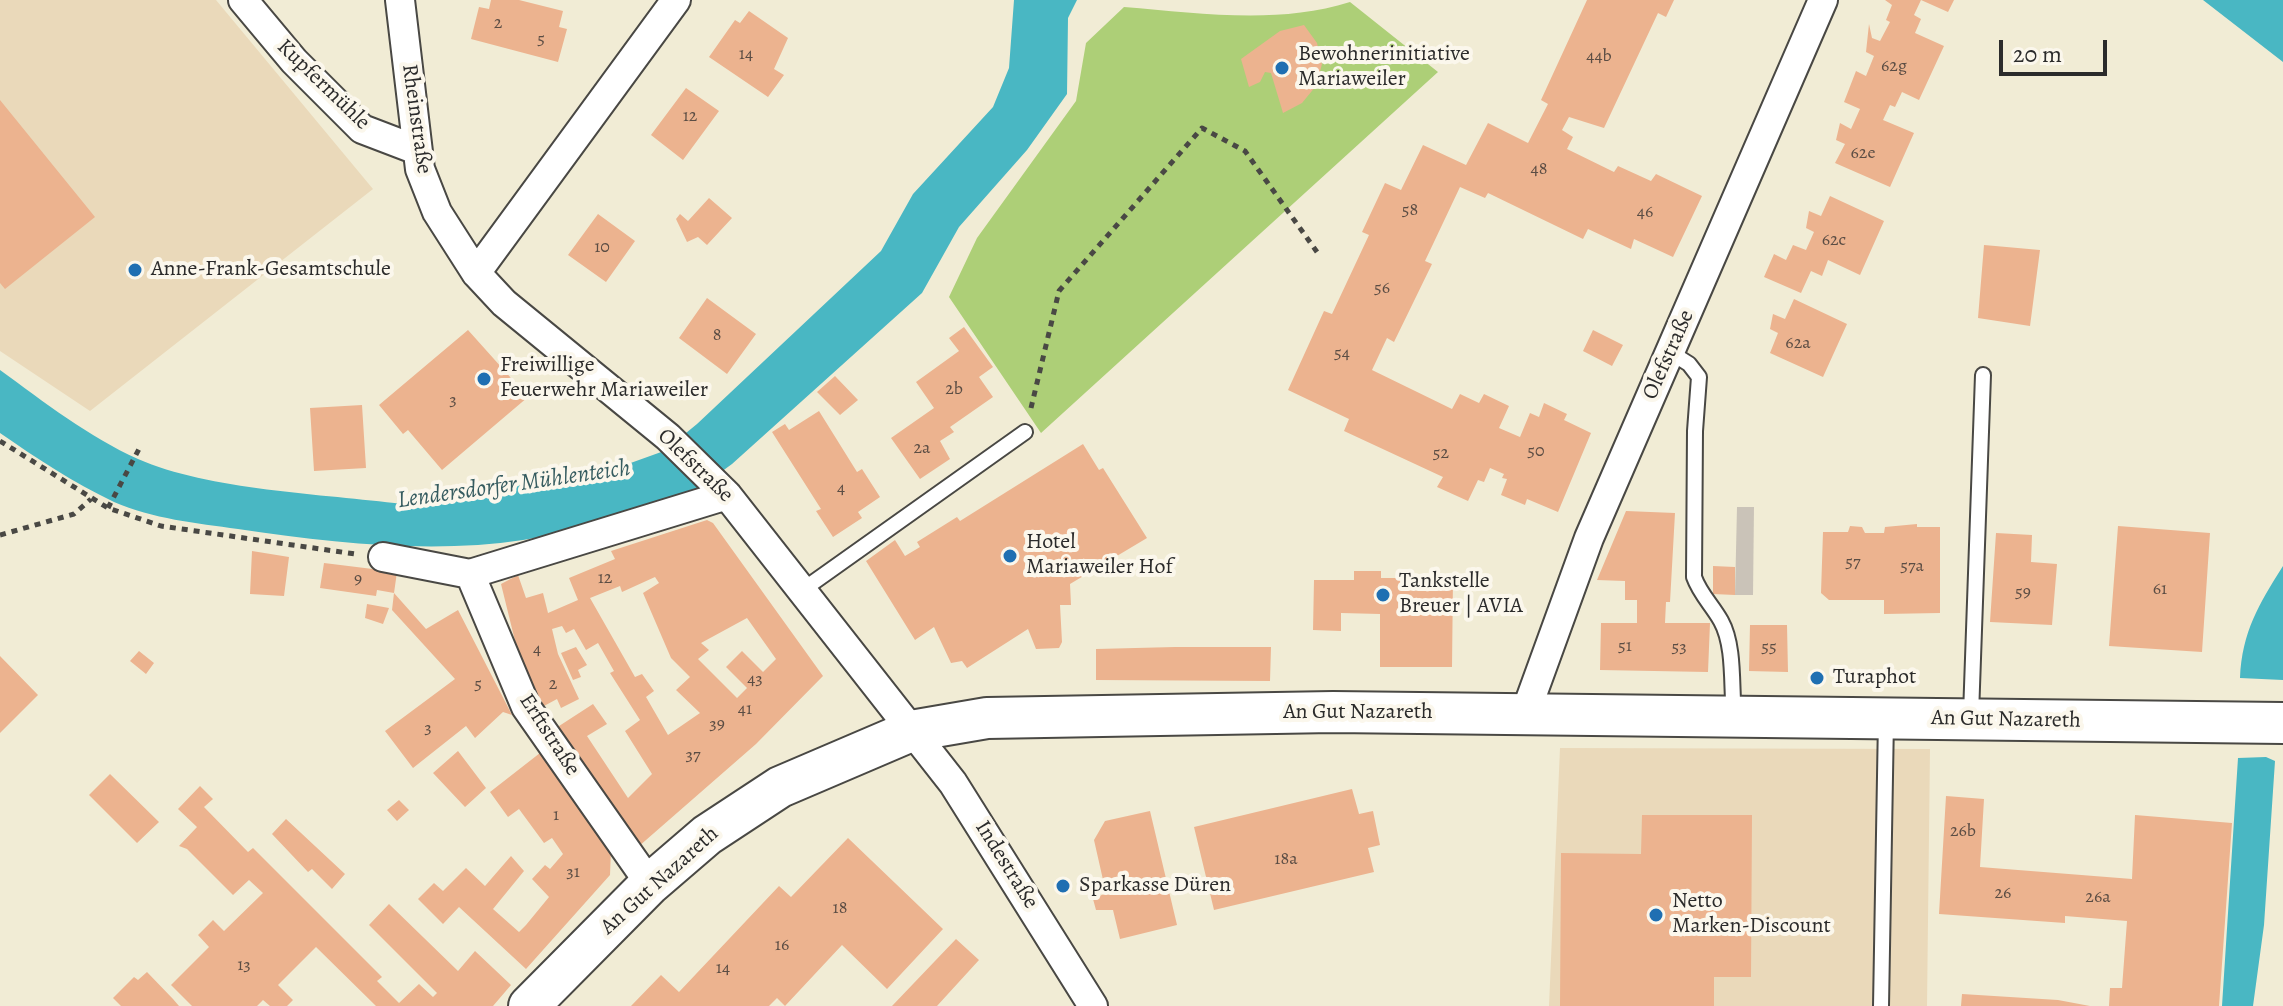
<!DOCTYPE html>
<meta charset="utf-8">
<style>
body{margin:0}
#map{position:relative;width:2283px;height:1006px;overflow:hidden;background:#f1ecd5;font-family:Alegreya,serif}
canvas{display:block}
.scale{position:absolute;left:1999px;top:40px;width:108px;height:36px;box-sizing:border-box;border:4px solid #2b2b2b;border-top:0;padding-left:10px;font-size:24px;line-height:28px;white-space:nowrap;color:#2b2b2b;-webkit-text-stroke:6px #fbf7ec;paint-order:stroke}
</style>
<div id="map">
<canvas width="2283" height="1006"></canvas>
<div class="scale">20 m</div>
</div>
<script>
const g = document.querySelector('canvas').getContext('2d');
g.lineJoin = 'round';
function fill(path, color) {
  g.fillStyle = color;
  g.fill(path, 'evenodd');
}
function strokePath(path, color, width, dash) {
  g.strokeStyle = color;
  g.lineWidth = width;
  g.lineCap = dash ? 'butt' : 'round';
  g.setLineDash(dash || []);
  g.stroke(path);
}
function label(font, color, halo, rows, align = 'center') {
  g.font = font + ' Alegreya,serif';
  g.lineWidth = 8;
  g.setLineDash([]);
  g.textBaseline = 'middle';
  g.strokeStyle = halo;
  g.fillStyle = color;
  for (const [text, x, y, turn = 0] of rows) {
    g.save();
    g.translate(x, y);
    g.rotate((+turn || 0) * Math.PI / 180);
    g.textAlign = isNaN(turn) ? turn : align;
    if (halo) g.strokeText(text, 0, 0);
    g.fillText(text, 0, 0);
    g.restore();
  }
}
const built = new Path2D(`
 M0 0H216L373 189 90 411 0 351Z
 M1560 748 1930 749 1927 1006H1549Z`);
const industrial = new Path2D(`
 M1737 507H1754L1753 595H1735Z`);
const green = new Path2D(`
 M1350 2 1438 72 1041 433 949 297 977 238 1076 101 1086 43 1124 7C1199 13 1277 25 1350 2Z`);
const water = new Path2D(`
 M1014 0H1077L1068 18 1067 94 1027 150 959 227 922 293 732 464 673 507 657 514C599 524 538 541 478 545 397 550 318 541 238 529 196 523 153 519 114 502 74 483 36 458 0 433V370C44 402 89 437 138 459 208 490 324 494 402 504L430 494 600 474 664 451 697 424 881 251 913 194 993 107 1009 68Z
 M2203 0H2283V62Z
 M2283 566V680L2240 678C2242 632 2259 604 2283 566Z
 M2266 757 2275 761 2264 925 2253 1006H2222L2238 758Z`);
const building = new Path2D(`
 M491 0H519L563 11 559 27 567 29 558 62 471 39 479 7 489 9Z
 M1587 0H1674L1666 17 1658 13 1604 128 1569 117 1562 130 1573 137 1567 149 1614 172 1618 166 1651 181 1656 174 1702 196 1673 257 1634 239 1631 249 1588 229 1583 239 1488 193 1485 198 1460 187 1425 261 1432 264 1394 342 1387 338 1372 370 1452 409 1460 394 1479 403 1484 394 1509 406 1499 428 1520 437 1530 413 1539 417 1544 403 1567 414 1564 420 1591 433 1558 512 1527 499 1525 505 1501 495 1507 479 1502 478 1504 474 1490 468 1484 482 1478 480 1468 501 1437 487 1443 477 1344 431 1349 419 1288 390 1324 311 1332 314 1369 235 1362 232 1385 183 1401 190 1423 145 1466 165 1488 123 1528 143 1548 104 1541 100Z
 M1885 0H1954L1948 12 1921 0 1914 15 1921 19 1915 33 1944 46 1919 100 1902 92 1895 107 1890 105 1883 120 1914 133 1890 187 1835 163 1845 144 1836 140 1840 123 1851 129 1860 109 1844 102 1856 71 1866 76 1874 56 1866 52 1869 24 1872 38 1880 41 1890 22 1886 20 1892 5Z
 M749 11 788 38 774 69 784 75 768 97 709 57 735 20 740 23Z
 M1304 25 1317 43 1322 64 1316 86 1302 103 1283 113 1271 73 1265 72 1260 82 1249 87 1241 59 1280 31Z
 M686 88 719 111 683 160 651 135Z
 M0 100 95 217 5 289 0 283Z
 M1830 196 1884 221 1860 275 1828 260 1822 276 1811 271 1801 293 1764 277 1774 254 1786 260 1793 245 1806 250 1814 232 1806 228 1809 211 1821 216Z
 M709 198 732 218 707 245 698 237 687 242 676 219 680 214 688 221Z
 M598 214 635 241 606 282 568 255Z
 M1984 245 2040 250 2030 326 1978 318Z
 M707 298 756 334 727 374 679 338Z
 M1794 299 1847 324 1823 377 1770 353 1778 333 1770 329 1773 314 1785 319Z
 M964 327 993 367 979 377 993 397 950 427 954 432 940 441 950 459 920 479 891 438 934 408 916 382 959 351 949 338Z
 M468 330 528 397 442 470 408 430 403 434 379 405Z
 M1593 330 1623 345 1612 366 1583 351Z
 M835 376 858 400 840 415 817 392Z
 M362 405 366 468 314 471 310 408Z
 M819 411 857 472 862 469 880 497 858 512 862 518 833 537 816 511 821 509 772 432 785 424 789 430Z
 M1083 444 1099 470 1103 468 1147 538 1070 584 1071 605H1060L1062 642 1059 648 1036 649 1028 629 967 668 962 661 951 663 934 627 915 640 866 561 895 540 905 556 920 547 917 542 957 517 960 521Z
 M1626 511 1675 513 1670 602H1666L1665 623H1710L1708 672 1600 670 1601 623H1637V600H1625V581L1597 580Z
 M707 520 713 523 823 676 756 744 638 847 556 728 593 704 607 724 587 736 628 798 652 774 625 731 640 720 610 673 614 671 598 643 586 650 574 629 566 633 562 626 552 629 558 654 579 699 561 708 557 699 544 706 521 665 501 584 518 575 526 598 543 593 548 613 578 600 569 578 615 559 611 551ZM655 577 659 583 643 593 671 658 690 677 676 690 700 713 668 735 646 697 654 691 642 674 635 677 590 598 620 586 622 592ZM747 618 776 659 763 672 742 651 726 667 747 688 737 698 698 659 709 650 701 643Z
 M1917 524V527H1940V613L1884 614V600H1829L1821 593 1823 532H1848L1850 526 1862 527 1865 533H1884L1885 527Z
 M2118 526 2210 533 2202 652 2109 646Z
 M1996 533 2032 535 2031 562 2057 564 2052 625 1990 622Z
 M252 551 289 557 284 596 250 594Z
 M324 563 397 572 394 593 377 590 376 596 320 588Z
 M1713 566 1735 567V595L1713 594Z
 M1354 571H1381V578H1453L1452 667H1380V614L1341 613V631L1313 630 1314 580H1354Z
 M394 593 426 629 458 610 512 715 503 712 475 738 466 726 413 768 385 731 455 679 392 610Z
 M367 604 389 608 383 624 365 618Z
 M1750 625H1787L1788 672 1749 671Z
 M576 647 587 665 578 670 581 677 573 680 561 653Z
 M1175 647H1271L1270 681 1096 680V649Z
 M139 651 154 663 146 674 130 661Z
 M0 656 38 695 0 733Z
 M458 751 486 788 465 807 433 773Z
 M540 753 611 850 610 875 526 969 459 907 443 924 418 899 434 883 443 891 466 868 485 886 511 856 524 871 493 909 519 932 526 925 549 897 532 879 545 865 550 869 563 854 552 838 544 843 519 809 508 817 490 792Z
 M110 774 159 822 137 843 89 795Z
 M200 786 213 799 204 807 248 852 253 848 382 977 377 981 399 1003 419 984 433 997 437 993 369 925 389 904 458 971 475 951 511 985 493 1006H376L316 947 278 985 293 1000 287 1006H270L263 1000 257 1006H192L171 985 209 947 198 935 213 920 224 931 263 893 249 880 233 895 187 849 179 846 197 827 178 809Z
 M1352 789 1359 814 1373 811 1380 845 1368 848 1374 872 1214 910 1194 827Z
 M1946 796 1984 799 1980 867 2132 879 2135 815 2232 823 2219 1006H2109L2110 988H2122L2127 921 2065 916V923L1939 914Z
 M399 800 409 810 397 821 387 810Z
 M1150 811 1177 925 1120 939 1113 910H1096L1093 899 1106 893 1094 840 1105 821Z
 M1642 815H1752L1751 977H1714V1006H1560L1561 853 1641 854Z
 M286 819 345 874 332 889 312 869 308 872 272 834Z
 M848 838 943 929 887 989 842 945 785 1006 777 998 769 1006H631L661 975 679 992 779 886 791 897Z
 M956 939 979 960 937 1006H892Z
 M147 972 173 999 179 1006H121L113 998 134 977 138 980Z
 M1962 994 2058 1000 2090 1006H1961Z`);
const path = new Path2D(`
 M1031 408 1059 291 1202 128 1245 151 1317 252
 M0 441 108 508 161 526 355 554
 M108 508 140 447
 M0 535 74 514 91 499`);
const service = new Path2D(`
 M1670 352 1689 364 1699 377 1695 431 1694 577C1700 594 1712 605 1721 621 1735 646 1731 687 1734 716
 M804 589 1025 432
 M1971 715 1983 375
 M1881 1006 1886 719`);
const minor = new Path2D(`
 M243 0 294 61 362 129 417 150
 M400 0 420 169 437 212 476 273 504 303 668 437 727 495 953 783 1093 1006
 M476 273 676 0
 M383 557 470 574 727 495
 M470 574 526 707 650 884
 M1525 714 1589 538 1823 0`);
const secondary = new Path2D(`
 M529 1006 650 884 707 835 780 787 911 731 987 718 1333 712 2283 723`);
const markers = [
 [1282,68,8,"#1f6fb2"],
 [135,270,8,"#1f6fb2"],
 [484,379,8,"#1f6fb2"],
 [1010,556,8,"#1f6fb2"],
 [1383,595,8,"#1f6fb2"],
 [1817,678,8,"#1f6fb2"],
 [1063,886,8,"#1f6fb2"],
 [1656,915,8,"#1f6fb2"]
];
const numberNames = [
 ["2",498,24],
 ["5",541,40],
 ["14",746,55],
 ["44b",1599,57],
 ["62g",1894,67],
 ["12",690,117],
 ["62e",1863,154],
 ["48",1539,170],
 ["58",1410,211],
 ["46",1645,213],
 ["62c",1834,241],
 ["10",602,248],
 ["56",1382,289],
 ["8",717,336],
 ["62a",1798,344],
 ["54",1342,354],
 ["2b",954,390],
 ["3",453,401],
 ["2a",922,449],
 ["50",1536,452],
 ["52",1441,454],
 ["4",841,489],
 ["57",1853,563],
 ["57a",1912,567],
 ["12",605,579],
 ["9",358,580],
 ["61",2160,590],
 ["59",2023,593],
 ["51",1625,647],
 ["53",1679,648],
 ["55",1769,648],
 ["4",537,650],
 ["43",755,680],
 ["5",478,685],
 ["2",553,685],
 ["41",745,710],
 ["39",717,725],
 ["3",428,729],
 ["37",693,756],
 ["1",556,816],
 ["26b",1963,832],
 ["18a",1286,860],
 ["31",573,873],
 ["26",2003,894],
 ["26a",2098,898],
 ["18",840,909],
 ["16",782,946],
 ["13",244,966],
 ["14",723,969]
];
const poiNames = [
 ["Bewohnerinitiative",1298,55],
 ["Mariaweiler",1298,80],
 ["Anne-Frank-Gesamtschule",151,270],
 ["Freiwillige",500,366],
 ["Feuerwehr Mariaweiler",500,391],
 ["Hotel",1026,543],
 ["Mariaweiler Hof",1026,568],
 ["Tankstelle",1399,582],
 ["Breuer | AVIA",1399,607],
 ["Turaphot",1833,678],
 ["Sparkasse Düren",1079,886],
 ["Netto",1672,902],
 ["Marken-Discount",1672,927]
];
const streetNames = [
 ["Kupfermühle",323,85,44],
 ["Rheinstraße",416,119,82],
 ["Olefstraße",1669,355,-66],
 ["Olefstraße",695,466,44],
 ["An Gut Nazareth",1358,713],
 ["An Gut Nazareth",2006,720,1],
 ["Erftstraße",549,735,57],
 ["Indestraße",1006,865,58],
 ["An Gut Nazareth",660,881,-42]
];
const waterNames = [
 ["Lendersdorfer Mühlenteich",514,485,-8]
];
fill(built, '#ead9ba');
fill(industrial, '#cac3b8');
fill(green, '#adcf77');
fill(water, '#49b7c3');
fill(building, '#ecb38f');
strokePath(service, '#494844', 18);
strokePath(minor, '#494844', 32);
strokePath(secondary, '#494844', 44);
strokePath(path, '#494844', 5, [6, 6]);
strokePath(service, '#fff', 14);
strokePath(minor, '#fff', 28);
strokePath(secondary, '#fff', 40);
for (const [x, y, r, color] of markers) {
  const dot = new Path2D();
  dot.arc(x, y, r, 0, 2 * Math.PI);
  g.fillStyle = color;
  g.fill(dot);
  strokePath(dot, '#fbf7ec', 3);
}
label('18px', '#5b4d44', null, numberNames);
label('22px', '#2b2b2b', '#fbf7ec', poiNames, 'left');
label('22px', '#2b2b2b', '#fbf7ec', streetNames);
label('italic 24px', '#365c60', '#fbf7ec', waterNames);
</script>
